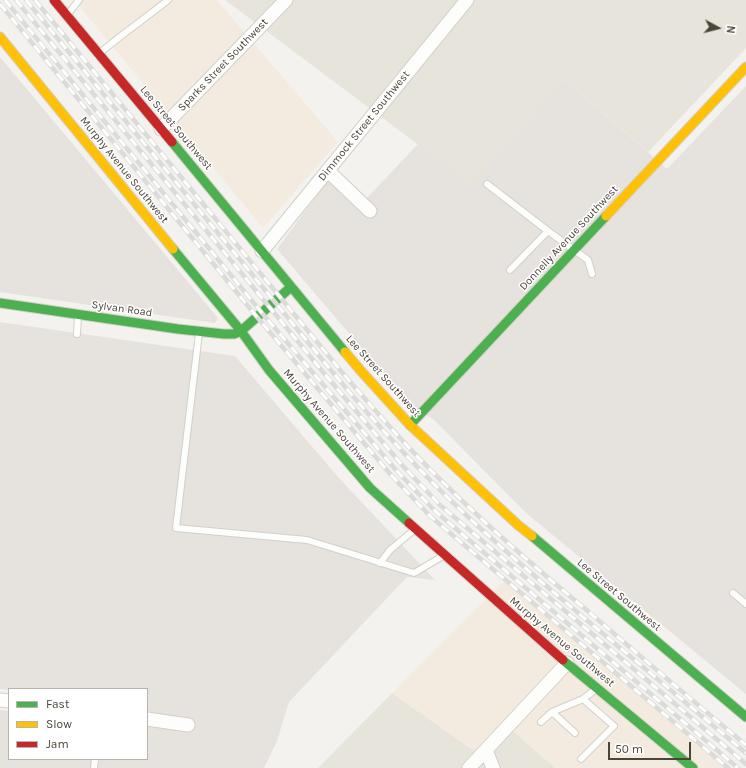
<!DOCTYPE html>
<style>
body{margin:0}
#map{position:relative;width:746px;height:768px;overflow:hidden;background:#f4f2ee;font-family:Karla,sans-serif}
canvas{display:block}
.legend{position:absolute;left:8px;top:688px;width:140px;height:72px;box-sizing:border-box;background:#fff;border:1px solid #b7b4b0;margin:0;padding:5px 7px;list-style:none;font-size:12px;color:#4b4439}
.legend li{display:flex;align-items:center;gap:8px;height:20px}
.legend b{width:20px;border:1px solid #b7b4b0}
.north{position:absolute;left:698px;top:8px;width:40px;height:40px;-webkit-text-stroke:3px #fff;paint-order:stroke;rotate:97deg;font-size:11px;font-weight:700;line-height:16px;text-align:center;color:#4b4439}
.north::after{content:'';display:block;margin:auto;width:14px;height:18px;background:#4b4439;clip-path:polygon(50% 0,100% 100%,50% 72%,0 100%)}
.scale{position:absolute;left:608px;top:742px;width:83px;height:18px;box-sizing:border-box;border:2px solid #4b4439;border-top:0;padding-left:5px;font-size:12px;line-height:14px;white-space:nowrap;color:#4b4439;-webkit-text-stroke:3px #fff;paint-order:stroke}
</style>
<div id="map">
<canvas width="746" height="768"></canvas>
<ul class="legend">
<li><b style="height:5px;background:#4caf50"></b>Fast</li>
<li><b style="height:5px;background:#ffc107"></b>Slow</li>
<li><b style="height:5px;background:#c62828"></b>Jam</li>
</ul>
<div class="north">N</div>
<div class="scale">50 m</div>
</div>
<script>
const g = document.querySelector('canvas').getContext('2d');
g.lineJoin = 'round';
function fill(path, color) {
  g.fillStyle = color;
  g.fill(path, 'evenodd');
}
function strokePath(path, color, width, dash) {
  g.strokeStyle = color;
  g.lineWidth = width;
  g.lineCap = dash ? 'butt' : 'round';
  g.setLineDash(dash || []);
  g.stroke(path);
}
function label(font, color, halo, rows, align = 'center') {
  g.font = font + ' Karla,sans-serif';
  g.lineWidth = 3;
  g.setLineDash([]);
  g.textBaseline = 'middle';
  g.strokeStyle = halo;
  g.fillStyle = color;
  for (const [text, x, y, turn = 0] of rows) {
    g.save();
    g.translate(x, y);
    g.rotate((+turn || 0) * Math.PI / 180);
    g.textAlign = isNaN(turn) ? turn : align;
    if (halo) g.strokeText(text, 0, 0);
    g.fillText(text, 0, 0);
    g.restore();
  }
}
const residential = new Path2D(`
 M225 0H746V48L648 152 564 79 472 185Z
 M392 693 473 750 514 731 555 768H318Z`);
const commercial = new Path2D(`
 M74 0H217L338 142 263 228Z
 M507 578 732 768H555L514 732 473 750 392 693Z`);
const industrial = new Path2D(`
 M0 57 218 318 215 323 0 292Z
 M564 79 667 169 746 86V694L526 513 434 420 406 400 277 249 335 171 365 200 418 144 472 184Z
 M0 322 235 356 338 477 435 580 407 577 289 702 277 741 264 768H0V710L9 711V759H147V689H9V690L0 689Z`);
const lane = new Path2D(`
 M68 14 79 0
 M100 53C122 34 146 18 168 0
 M487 184 548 231 588 260 592 274
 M510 270 548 231
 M199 333 176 528 307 540 414 573 443 556
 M77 334 78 316
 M380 563 390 550 414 530
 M733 593 746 604
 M552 712 575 733
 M541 722 552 712 583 699 596 689
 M581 759 614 726 583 699
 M94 768 95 759`);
const street = new Path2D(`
 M161 129 286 0
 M328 171 370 211
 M262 251 467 0
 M0 700 9 701
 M147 719 188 725
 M486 750 493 768
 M469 768 567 663`);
const fast = new Path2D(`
 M172 142 345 352
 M173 249 241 331 269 370 370 488 409 523
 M0 303 178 329 224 334H234L241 331 291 287
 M410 425 606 216
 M532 536 746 717
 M563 660 693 768`);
const slow = new Path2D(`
 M0 37 173 249
 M606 216 746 67
 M345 352 361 371 410 425 518 525 532 536`);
const jam = new Path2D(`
 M54 0 172 142
 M409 523 563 660`);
const rail = new Path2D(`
 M5 0 262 313 396 470 435 511 738 768
 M16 0 323 372 402 465 440 505 746 764
 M26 0 335 375C376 424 420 472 467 516 509 555 552 591 595 627 646 669 696 711 746 753
 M35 0 341 371C376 412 412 453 451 490 495 533 542 573 589 612 641 657 693 701 746 745
 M0 4 257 317 391 475 430 516 728 768`);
const streetNames = [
 ["Sparks Street Southwest",223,65,-46],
 ["Dimmock Street Southwest",364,126,-51],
 ["Lee Street Southwest",176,128,50],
 ["Murphy Avenue Southwest",124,170,51],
 ["Donnelly Avenue Southwest",569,238,-47],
 ["Sylvan Road",122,309,8],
 ["Lee Street Southwest",383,376,48],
 ["Murphy Avenue Southwest",329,421,49],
 ["Lee Street Southwest",619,595,40],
 ["Murphy Avenue Southwest",562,642,40]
];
fill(residential, '#e7e4dc');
fill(commercial, '#f3ebdf');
fill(industrial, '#e6e2de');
strokePath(lane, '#d2d0cb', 8);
strokePath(street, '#d2d0cb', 15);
strokePath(fast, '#d3cfc5', 11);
strokePath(slow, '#d3cfc5', 11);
strokePath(jam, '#d3cfc5', 11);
strokePath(lane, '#fdfdfc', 6);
strokePath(street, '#fdfdfc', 13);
strokePath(fast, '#4caf50', 9);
strokePath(slow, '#ffc107', 9);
strokePath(jam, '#c62828', 9);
strokePath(rail, '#dbdbda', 4.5);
strokePath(rail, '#fff', 3, [9]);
label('11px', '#4b4439', '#fff', streetNames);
</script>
